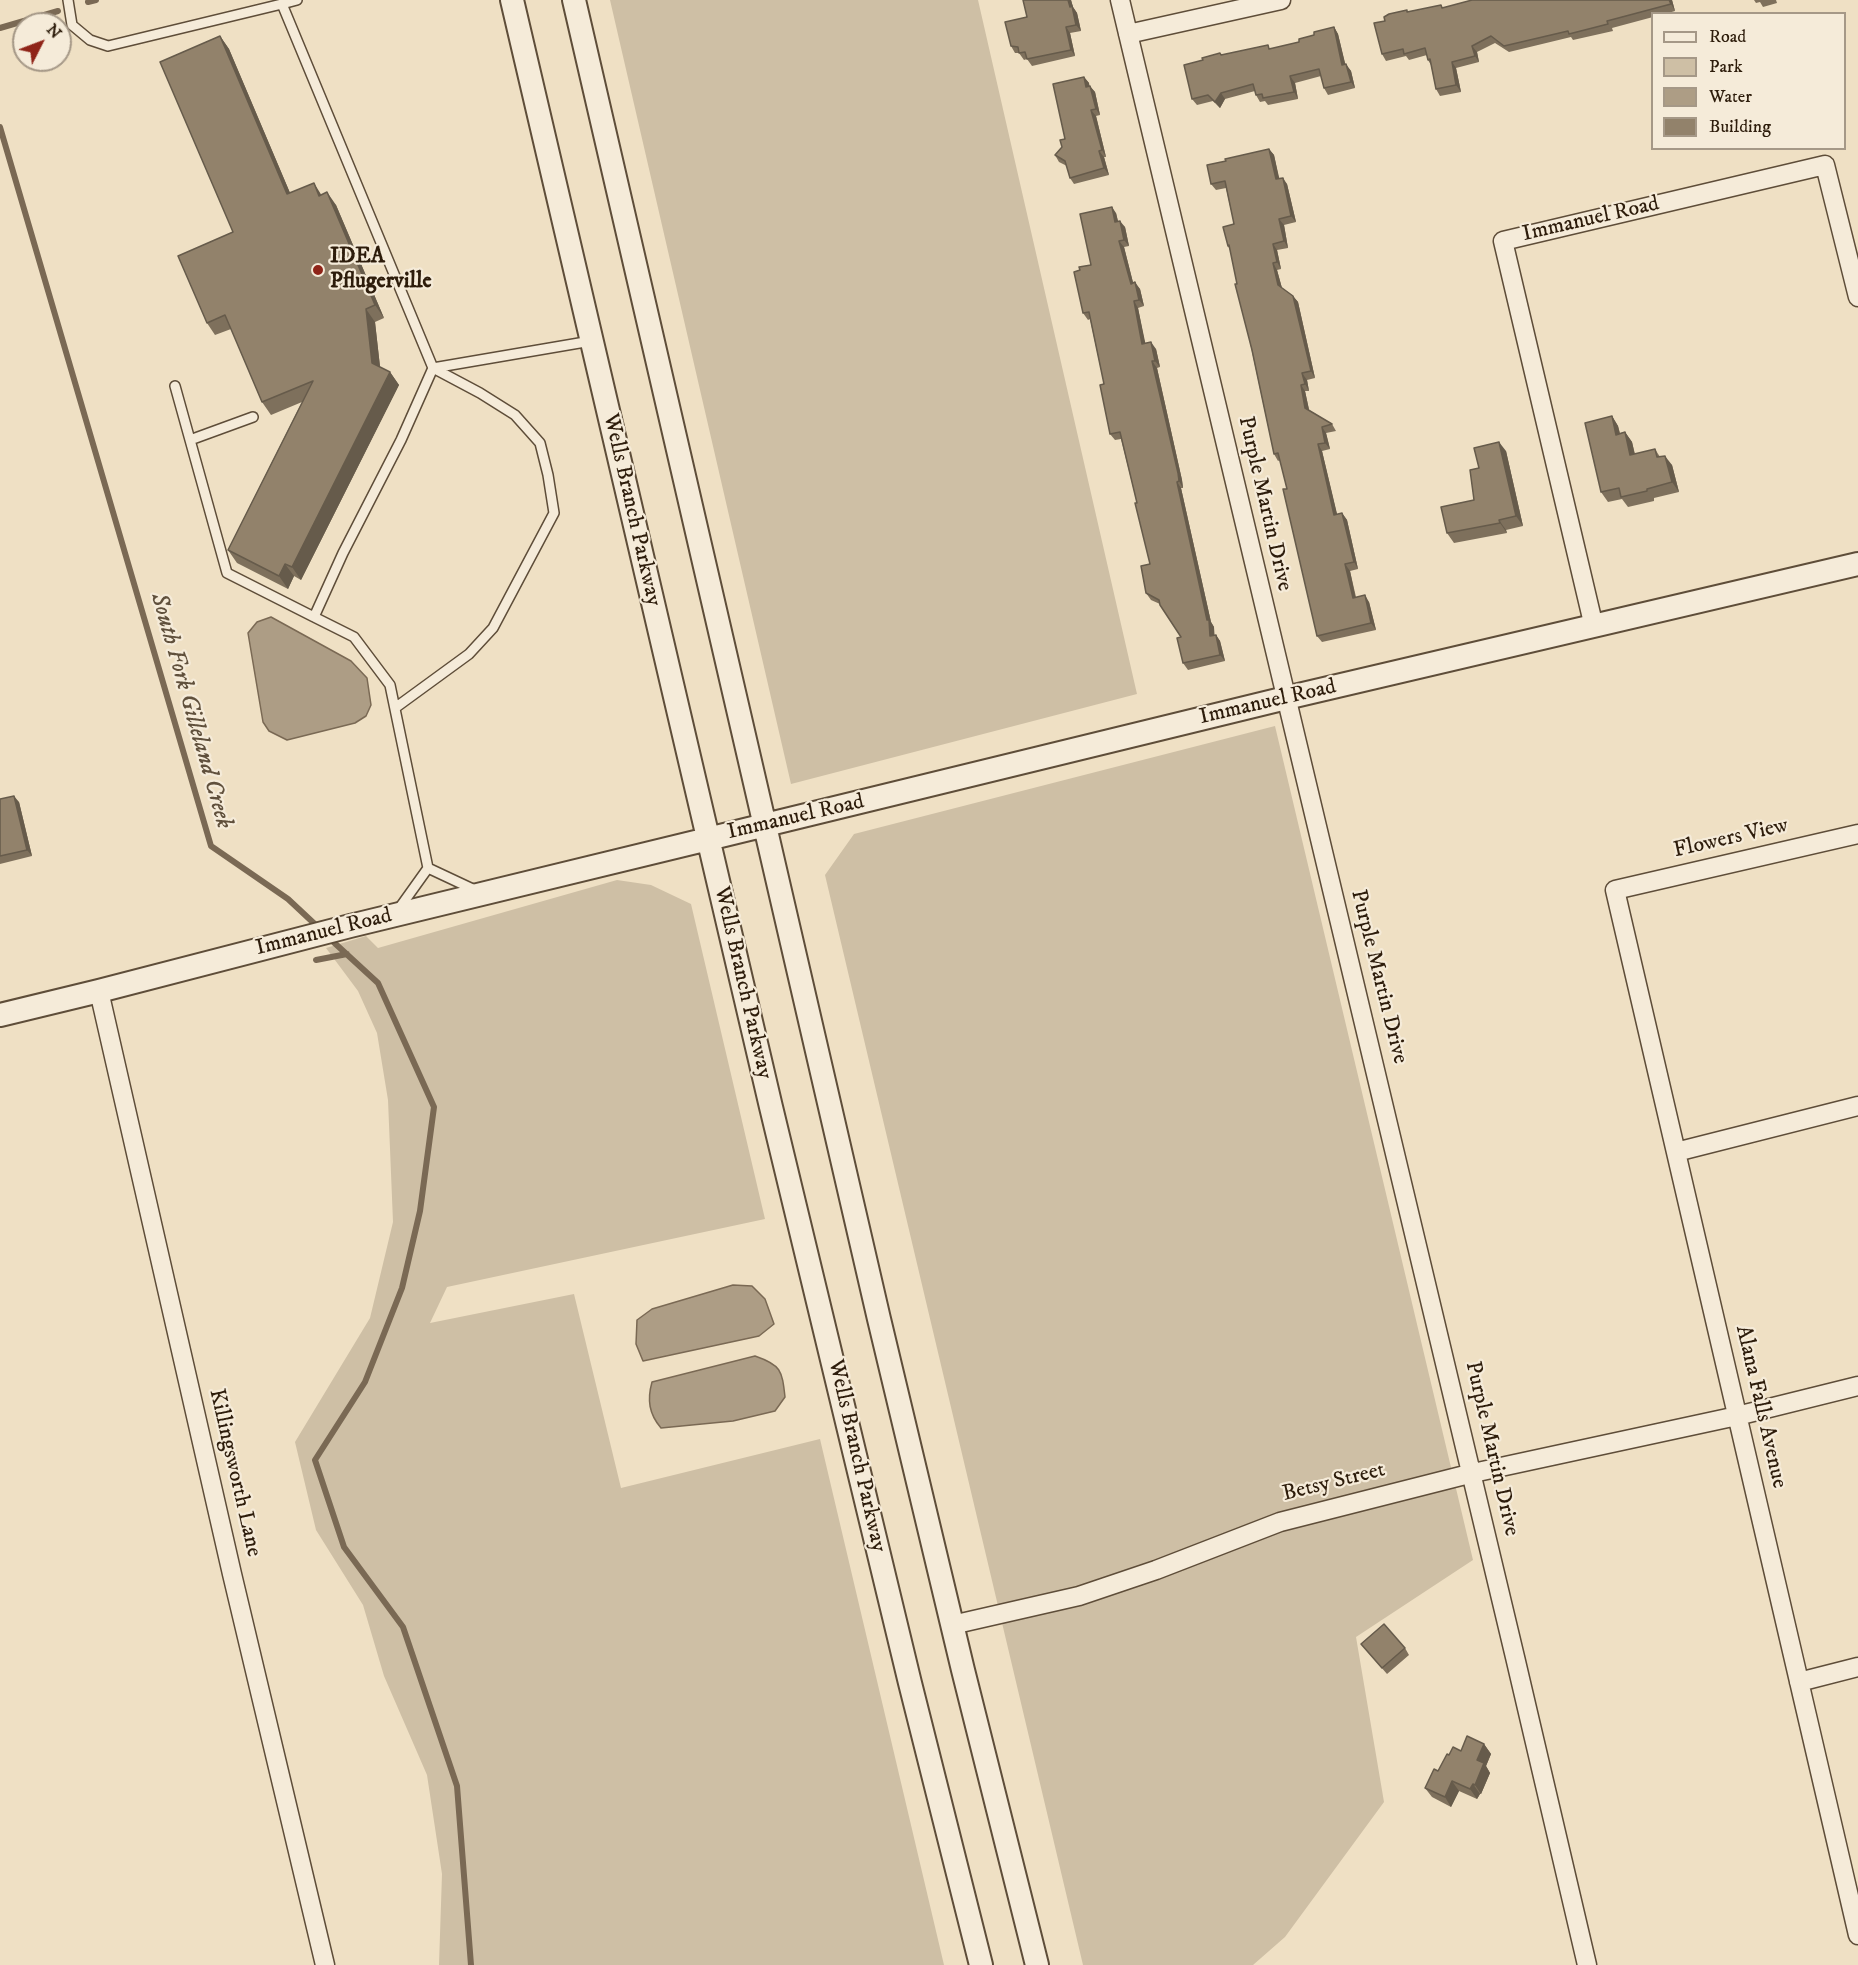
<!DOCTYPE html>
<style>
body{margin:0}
#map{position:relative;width:1858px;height:1965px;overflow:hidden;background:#efe0c4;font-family:"IM FELL DW Pica",serif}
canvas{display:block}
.legend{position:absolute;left:1651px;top:12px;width:195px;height:138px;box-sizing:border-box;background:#f5ebd9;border:2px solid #a59887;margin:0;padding:8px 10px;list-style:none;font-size:18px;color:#2d1c0b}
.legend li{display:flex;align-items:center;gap:12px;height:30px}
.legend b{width:30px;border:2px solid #a59887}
.north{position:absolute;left:12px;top:12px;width:60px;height:60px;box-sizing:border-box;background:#f5ebd9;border:2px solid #a59887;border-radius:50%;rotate:48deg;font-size:16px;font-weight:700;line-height:24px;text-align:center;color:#2d1c0b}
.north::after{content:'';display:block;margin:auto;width:21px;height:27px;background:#8f2418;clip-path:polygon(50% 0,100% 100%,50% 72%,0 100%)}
</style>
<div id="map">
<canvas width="1858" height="1965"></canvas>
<ul class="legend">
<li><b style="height:8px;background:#f5ebd9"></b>Road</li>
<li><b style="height:16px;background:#cebfa5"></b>Park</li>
<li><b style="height:16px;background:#ad9d85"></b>Water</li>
<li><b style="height:16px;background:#92826b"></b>Building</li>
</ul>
<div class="north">N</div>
</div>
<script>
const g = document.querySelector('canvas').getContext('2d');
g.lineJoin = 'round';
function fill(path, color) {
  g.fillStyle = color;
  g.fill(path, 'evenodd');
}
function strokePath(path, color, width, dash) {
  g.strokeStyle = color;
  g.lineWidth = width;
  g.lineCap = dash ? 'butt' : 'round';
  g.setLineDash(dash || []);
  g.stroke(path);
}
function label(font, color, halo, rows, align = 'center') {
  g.font = font + ' "IM FELL DW Pica",serif';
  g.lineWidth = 4.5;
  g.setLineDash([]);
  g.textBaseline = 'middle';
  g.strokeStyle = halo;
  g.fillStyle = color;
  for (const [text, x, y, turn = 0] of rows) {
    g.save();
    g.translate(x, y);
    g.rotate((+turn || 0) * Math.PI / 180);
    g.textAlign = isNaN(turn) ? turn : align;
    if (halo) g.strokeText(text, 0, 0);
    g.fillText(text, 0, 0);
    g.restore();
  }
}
const green = new Path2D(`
 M610 0H978L1137 694 791 784Z
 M1275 726 1473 1560 1356 1637 1384 1802 1285 1937 1253 1965H1083L825 875 854 834Z
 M617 880 651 885 691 904 765 1219 447 1287 430 1323 574 1294 621 1488 820 1439 944 1965H439L442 1874 427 1775 384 1676 363 1605 316 1530 295 1442 370 1318 393 1222 388 1100 377 1033 358 991 326 948 366 936 378 948Z`);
const water = new Path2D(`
 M271 617 351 661 367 678 371 705 366 716 355 723 287 740 269 731 263 722 248 633 257 622Z
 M733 1285 752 1286 765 1299 774 1324 759 1336 643 1361 636 1344 637 1320 652 1309Z
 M755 1356C781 1365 782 1370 785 1397L775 1411 733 1421 661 1428C649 1414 647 1400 652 1382Z`);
const stream = new Path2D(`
 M88 2 96 0
 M0 28 58 11
 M0 127 211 846 288 899 319 928
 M328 937 378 983 434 1107 420 1211 402 1288 365 1382 315 1460 344 1547 403 1627 457 1786 471 1965
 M316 960 347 954`);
const service = new Path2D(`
 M68 0 72 25 90 40 108 46 282 4
 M297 0 282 4 433 368 591 341
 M175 386 227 573 314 617
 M190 440 253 417
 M395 708 469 654 493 628 554 513 548 475 540 443 515 415 480 393 433 368 401 440 343 553 314 617 354 637 390 685 428 868 398 910
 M428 868 477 891`);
const minor = new Path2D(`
 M1120 0C1274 655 1435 1309 1587 1965
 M1128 34 1281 0
 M1594 627 1503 241 1825 165 1858 297
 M1858 834 1615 890 1858 1935
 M99 991 232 1574 325 1965
 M1676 1152 1858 1106
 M952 1625 1079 1596 1156 1570 1280 1522 1473 1473 1737 1416 1858 1386
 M1799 1682 1858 1667`);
const tertiary = new Path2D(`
 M512 0 771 1107 910 1683 981 1965
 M574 0 879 1319 963 1670 1037 1965
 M0 1015 99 991 350 926 708 839 1286 698 1858 564`);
const wall = new Path2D(`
 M1023 0H1071L1073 7 1077 13 1081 31 1070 33 1075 56 1032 66 1027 59 1024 60 1019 53H1015L1011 46 1027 17Z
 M1672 0 1675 11 1665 14H1653V17L1612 28 1613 31 1573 40 1571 37 1509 52 1495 43 1477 52 1479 62 1456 68 1461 92 1440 96 1436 89 1431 65 1428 60 1427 55 1409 60 1406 56 1386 61 1382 54 1385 21 1408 12 1441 5 1443 8Z
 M1754 0H1776L1777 3 1763 7 1760 2 1756 3Z
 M1334 27 1338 34 1345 64 1351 71 1355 88 1328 95 1324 88 1321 76 1295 83 1298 99 1268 105 1265 101 1260 102 1256 95 1255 91 1225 99 1220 108 1213 101 1197 105 1192 99 1203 60 1220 53 1221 55 1271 49 1299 42Z
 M220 36 229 49 290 193 322 195 336 205 384 318 375 322 380 367 390 372 399 385 301 580 294 576 288 589 237 563 228 550 302 402 271 415 262 402 231 329 215 335 207 323 233 232Z
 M1084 77 1089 83V86L1095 92 1100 115 1096 116 1106 157H1104L1109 175 1074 184 1070 178 1067 166 1059 162 1055 155 1062 147 1065 139Z
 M1269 149 1274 155 1279 179 1287 184 1296 222 1284 225 1288 248 1277 250 1281 269 1277 270 1282 288 1293 296 1298 302 1315 378 1307 380 1309 391H1305L1309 410 1332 424 1336 431 1326 433 1330 449 1322 451 1337 515 1342 513 1347 520 1358 569 1350 571 1356 597 1369 602 1376 630 1322 642 1317 636 1287 489 1280 460 1278 461 1274 454 1230 250 1228 246 1234 224 1226 188 1216 190 1211 184 1226 161Z
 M1116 213 1118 222 1125 227 1129 246 1124 247 1133 283 1140 289 1144 306 1138 308 1145 344 1156 349 1160 367 1157 368 1182 480 1183 488H1181L1211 622 1214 627V635H1216L1220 641 1225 661 1188 670 1183 663 1181 637 1160 604 1151 600 1146 593 1150 564 1137 503 1121 439 1115 440 1110 434 1104 384 1090 319 1088 320 1083 313 1080 270 1091 265Z
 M1612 416 1618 426 1620 433 1625 432 1632 442 1635 454 1655 449 1660 457 1672 465 1679 492 1654 498V501L1628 507 1622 499 1608 502 1601 492Z
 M1506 451 1523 526 1506 530 1507 533 1454 543 1447 533 1474 500 1479 468Z
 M0 799 19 802 32 856 0 864Z
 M1361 1644 1405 1648 1409 1655 1387 1674Z
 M1484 1744 1491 1754 1486 1766 1490 1773 1481 1794H1480L1477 1799 1459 1791 1451 1807 1432 1797 1425 1788 1438 1771 1449 1755Z`);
const shadedWall = new Path2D(`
 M1068 0H1071L1073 7 1077 13 1081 31 1076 25Z
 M1669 0H1672L1675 11 1671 4Z
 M1066 27 1070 33 1075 56 1071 50Z
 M1334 27 1338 34 1347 71 1342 65Z
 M220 36 229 49 296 207 287 194Z
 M1472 46 1477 52 1479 62 1475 56Z
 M1452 62 1456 68 1461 92 1456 85Z
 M1346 64 1351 71 1355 88 1351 82Z
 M1290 76 1295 83 1298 99 1294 92Z
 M1084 77 1089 83 1091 93 1086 87Z
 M1090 86 1095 92 1100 115 1096 109Z
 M1221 93 1225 99 1220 108 1215 102Z
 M1091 110 1096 116 1106 157 1102 150Z
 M1269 149 1274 155 1281 186 1276 179Z
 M1099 151 1104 157 1109 175 1104 168Z
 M1283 178 1287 184 1296 222 1291 216Z
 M314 183 322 196H319Z
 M327 192 336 205 384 318 375 305Z
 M1112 207 1116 213 1120 229 1115 222Z
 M1279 219 1284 225 1288 248 1284 241Z
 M1120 221 1125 227 1129 246 1124 240Z
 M1119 241 1124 247 1135 290 1131 284Z
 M1273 244 1277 250 1281 269 1277 262Z
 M1273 263 1277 270 1283 292 1278 285Z
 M1135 282 1140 289 1144 306 1139 300Z
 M1293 296 1298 302 1315 378 1311 371Z
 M1134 301 1138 308 1147 351 1142 344Z
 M366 309 375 322 381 375 372 363Z
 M1151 342 1156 349 1160 367 1155 361Z
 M1152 361 1157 368 1182 480 1183 488 1179 481Z
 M390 372 399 385 301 580 292 567Z
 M1302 373 1307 380 1309 391 1305 384Z
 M1301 385 1305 391 1310 414 1305 408Z
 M1612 416 1618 426 1622 444 1616 435Z
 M1322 427 1326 433 1330 449 1325 443Z
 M1625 432 1632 442 1637 465 1630 455Z
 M1499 442 1506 451 1523 526 1516 516Z
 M1318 444 1322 451 1339 522 1334 515Z
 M1665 456 1672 465 1679 492 1672 482Z
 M1177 482 1181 488 1211 622 1214 627 1215 642 1210 636Z
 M1342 513 1347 520 1358 569 1354 562Z
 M1499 520 1506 530 1507 533 1500 523Z
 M285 564 294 576 288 589 279 576Z
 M1345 564 1350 571 1357 605 1353 598Z
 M1365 595 1369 602 1376 630 1371 623Z
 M1216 635 1220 641 1225 661 1220 655Z
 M14 796 19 802 32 856 27 850Z
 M1484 1744 1491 1754 1486 1766 1490 1773 1481 1794 1475 1785 1477 1760Z
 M1452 1781 1459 1791 1451 1807 1445 1797Z
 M1473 1784 1480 1794 1477 1799 1470 1789Z`);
const building = new Path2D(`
 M1023 0H1068L1070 7 1072 6 1076 25 1066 27 1071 50 1027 59 1025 52 1019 53 1018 47 1011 46 1005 22 1027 17Z
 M1472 0H1669L1671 4 1607 21 1608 24 1569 34 1568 31 1504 46 1491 36 1472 46 1475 56 1452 62 1456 85 1436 89 1430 59 1428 60 1425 48 1404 54 1403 49 1382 54 1374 23 1385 21 1384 17 1389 14 1407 10V12L1441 5 1442 8Z
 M1334 27 1342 65 1346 64 1351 82 1324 88 1319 69 1290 76 1294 92 1263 98 1262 94 1256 95 1253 84 1221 93 1215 102 1208 95 1192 99 1184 65 1203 60 1202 58 1220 53 1221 55 1268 45 1269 49 1299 42V39L1314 35V32Z
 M220 36 287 194 314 183 319 196 327 192 375 305 366 309 372 363 390 372 292 567 285 564 279 576 228 550 313 381 262 402 225 315 207 323 178 256 233 232 160 62Z
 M1084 77 1086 87 1090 86 1096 109 1091 110 1102 150 1099 151 1104 168 1070 178 1065 161 1055 155 1062 147 1060 140 1065 139 1053 84Z
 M1269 149 1276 179 1283 178 1291 216 1279 219 1284 241 1273 244 1277 262 1273 263 1278 285 1293 296 1311 371 1302 373 1305 384 1301 385 1305 408 1332 424 1322 427 1325 443 1318 444 1334 515 1342 513 1354 562 1345 564 1353 598 1365 595 1371 623 1317 636 1283 489H1287L1278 453 1274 454 1252 350 1235 284H1237L1229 245 1228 246 1223 227 1234 224 1225 181 1211 184 1207 165 1226 161 1225 159Z
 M1112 207 1115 222 1120 221 1124 240 1119 241 1131 284 1135 282 1139 300 1134 301 1142 344 1151 342 1155 361H1152L1178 473 1179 481 1177 482 1207 620H1209L1210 636 1216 635 1220 655 1183 663 1177 638 1181 637 1160 605 1159 600 1146 593 1141 566 1150 564 1135 503H1137L1120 432 1110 434 1100 385 1104 384 1089 312 1083 313 1074 272 1080 270 1079 267 1091 265 1080 214Z
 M1612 416 1616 435 1625 432 1630 455 1655 449 1657 457 1665 456 1672 482 1647 489V491L1621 497 1619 488 1601 492 1585 423Z
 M1499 442 1516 516 1499 520 1500 523 1447 533 1441 507 1474 500 1470 470 1479 468 1474 448Z
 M14 796 27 850 0 856V799Z
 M1384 1624 1405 1648 1382 1668 1361 1644Z
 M1467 1736 1484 1744 1477 1760 1484 1763 1475 1785 1473 1784 1470 1789 1452 1781 1445 1797 1425 1788 1434 1769 1438 1771 1447 1754 1449 1755 1453 1747 1461 1751Z`);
const markers = [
 [318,270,6,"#8f2418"]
];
const streetNames = [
 ["Immanuel Road",1591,220,-13],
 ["Purple Martin Drive",1264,504,77],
 ["Wells Branch Parkway",631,510,77],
 ["Immanuel Road",1268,703,-13],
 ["Immanuel Road",796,818,-13],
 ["Flowers View",1731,839,-13],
 ["Immanuel Road",324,933,-14],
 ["Purple Martin Drive",1378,977,76],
 ["Wells Branch Parkway",742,983,77],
 ["Alana Falls Avenue",1760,1407,77],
 ["Purple Martin Drive",1491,1449,77],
 ["Wells Branch Parkway",856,1456,77],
 ["Killingsworth Lane",234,1473,77],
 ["Betsy Street",1334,1483,-14]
];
const poiNames = [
 ["IDEA",330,257],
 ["Pflugerville",330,282]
];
const waterNames = [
 ["South Fork Gilleland Creek",190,711,74]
];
fill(green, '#cebfa5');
fill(water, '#ad9d85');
strokePath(water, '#7a6954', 1.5);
strokePath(stream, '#7a6954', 6);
strokePath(service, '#5e4d39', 12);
strokePath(minor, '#5e4d39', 21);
strokePath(tertiary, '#5e4d39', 26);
strokePath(service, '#f5ebd9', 9);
strokePath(minor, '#f5ebd9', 18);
strokePath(tertiary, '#f5ebd9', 22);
fill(wall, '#7e705c');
fill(shadedWall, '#665b4b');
fill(building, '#92826b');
strokePath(building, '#665b4b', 1.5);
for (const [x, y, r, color] of markers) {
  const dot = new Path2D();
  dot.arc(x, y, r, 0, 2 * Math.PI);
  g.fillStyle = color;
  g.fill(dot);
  strokePath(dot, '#f5ebd9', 2);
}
label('22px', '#2d1c0b', '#f5ebd9', streetNames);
label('bold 22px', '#2d1c0b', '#f5ebd9', poiNames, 'left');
label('italic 24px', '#60503c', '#f5ebd9', waterNames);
</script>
